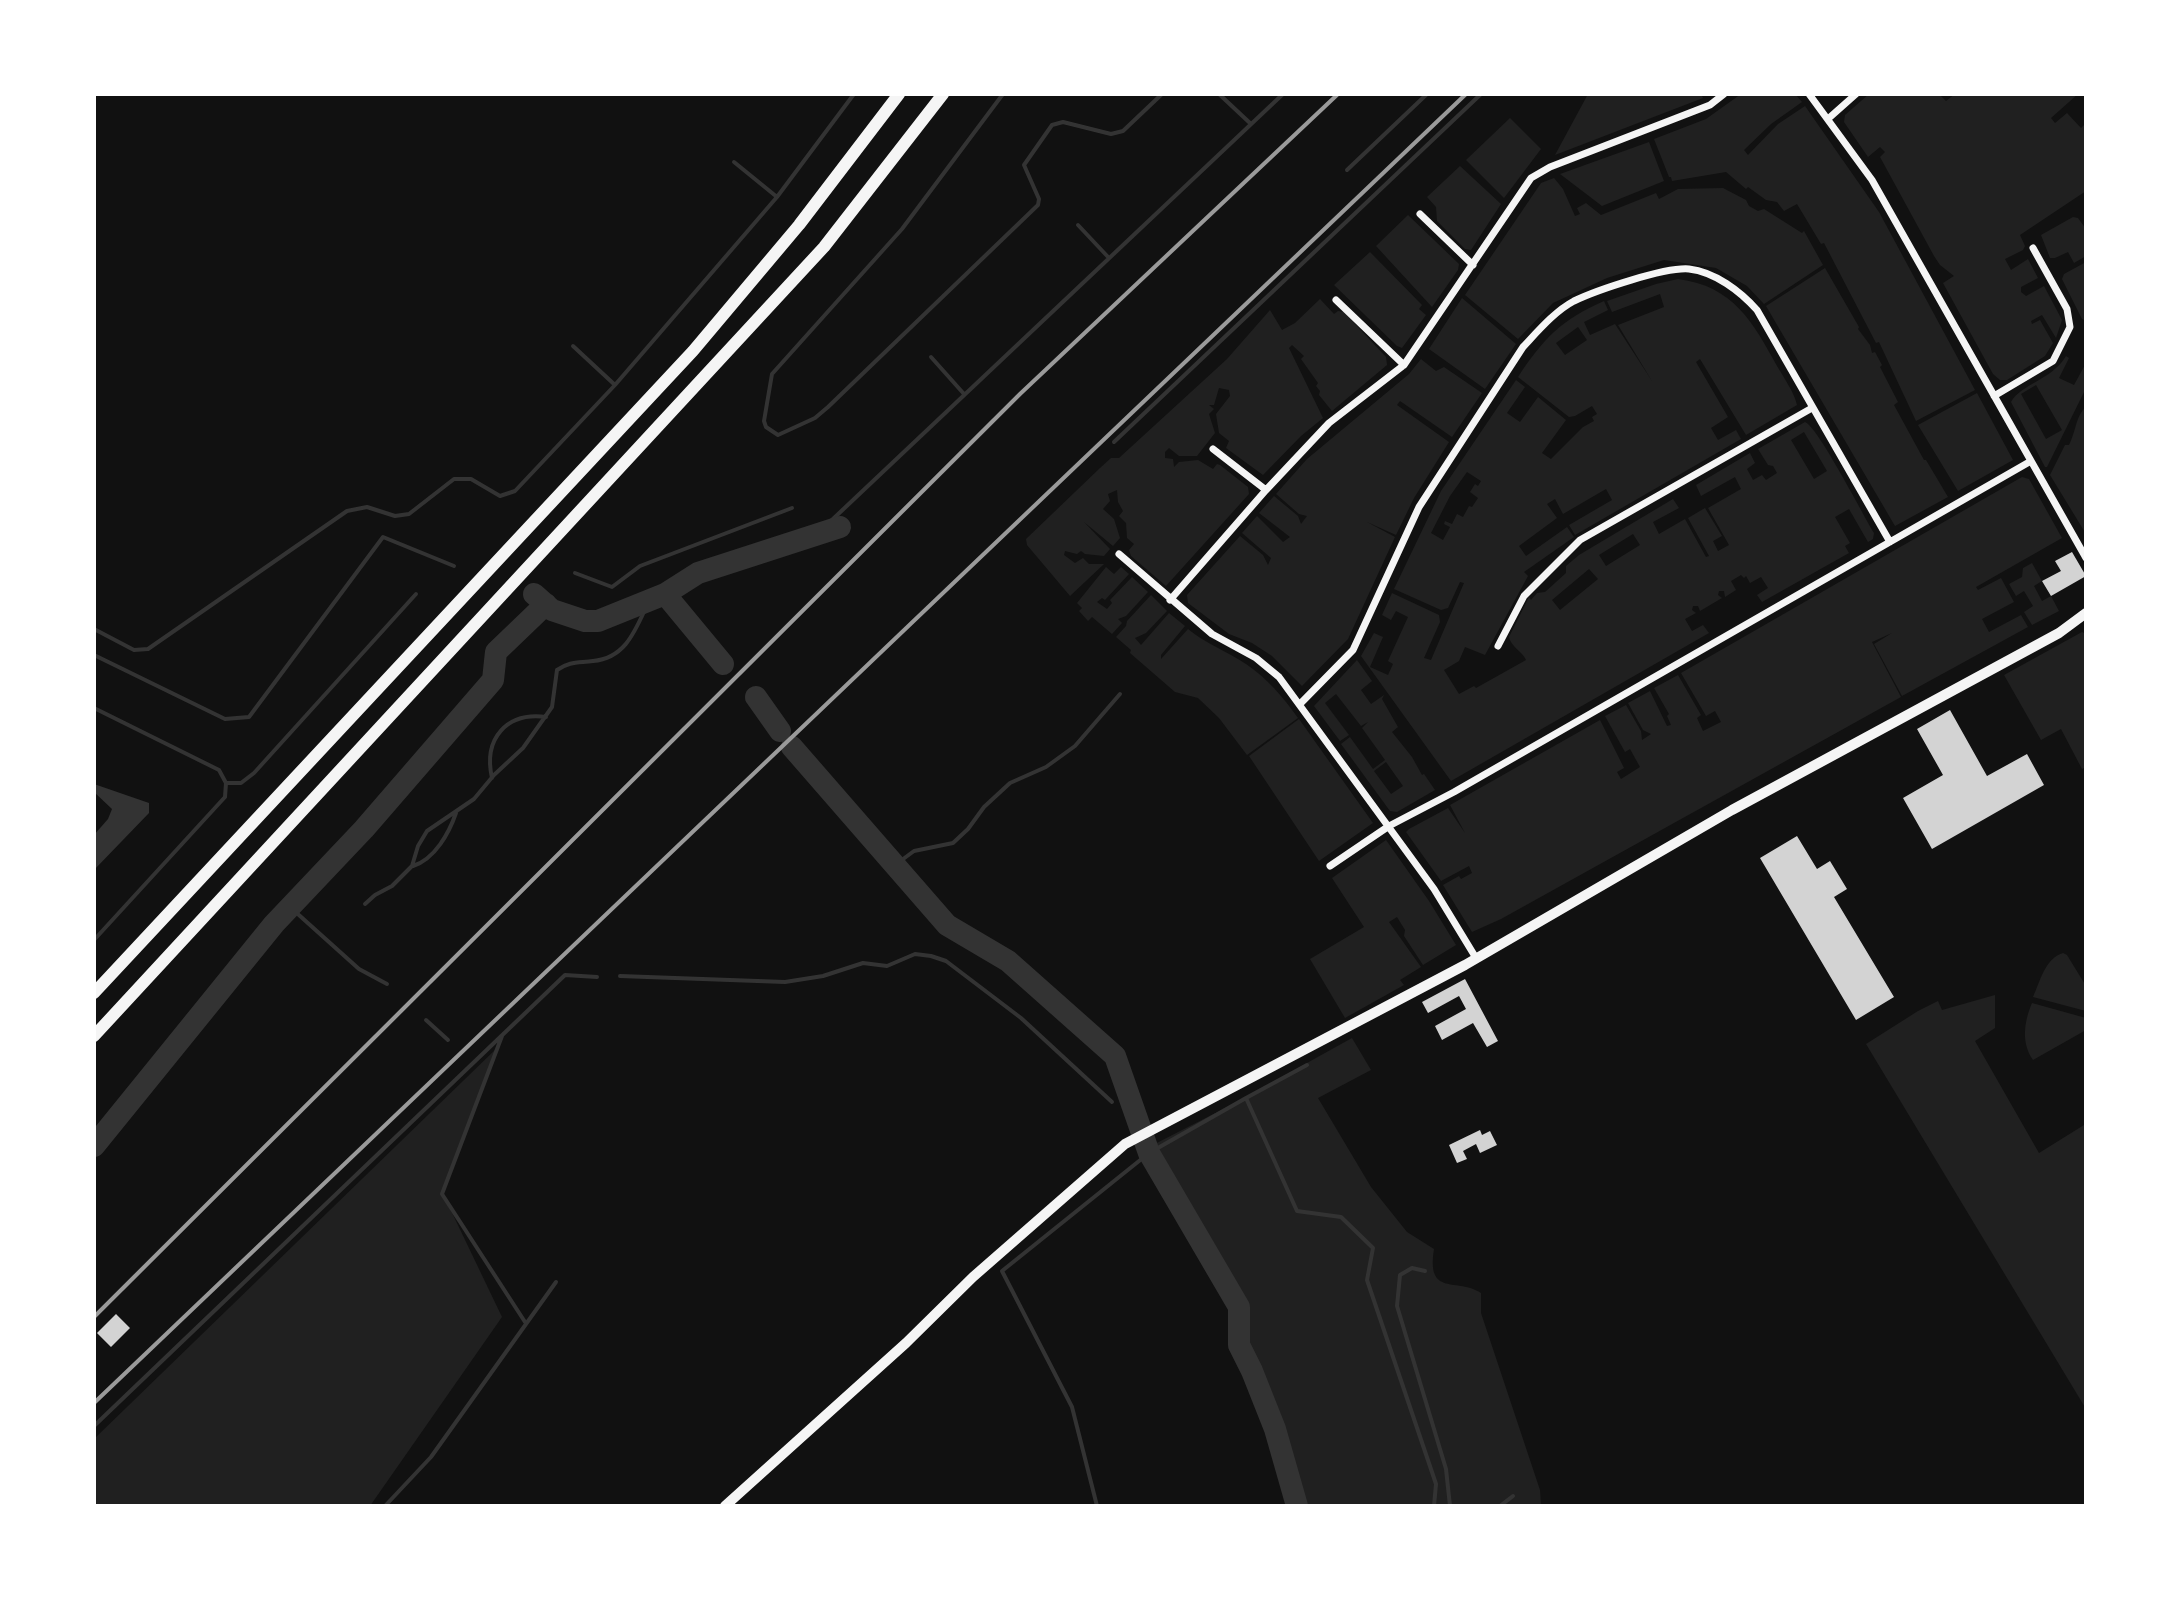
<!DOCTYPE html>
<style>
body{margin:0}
#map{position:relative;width:2180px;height:1600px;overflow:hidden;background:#111;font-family:Arial,sans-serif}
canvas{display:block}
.frame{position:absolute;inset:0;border:96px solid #fff;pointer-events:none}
</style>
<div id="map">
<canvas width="2180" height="1600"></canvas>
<div class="frame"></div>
</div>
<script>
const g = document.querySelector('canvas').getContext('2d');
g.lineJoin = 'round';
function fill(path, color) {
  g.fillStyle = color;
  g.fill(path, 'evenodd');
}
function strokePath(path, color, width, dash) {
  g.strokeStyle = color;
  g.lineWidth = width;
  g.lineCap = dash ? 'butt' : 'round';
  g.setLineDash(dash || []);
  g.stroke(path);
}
const green = new Path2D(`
 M1588 94H1701L1703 98 1555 155Z
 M1741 94H1795L1802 102 1771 124 1744 150 1748 155 1778 124 1805 106 1879 212 1975 390 1916 421 1879 342 1876 343 1824 243 1821 244 1797 204 1784 211 1777 202 1766 200 1748 187 1746 189 1726 172 1672 181 1671 177H1669L1654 139 1706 119Z
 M1869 94H1939L1946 101 1955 94H2078L2051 118 2055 123 2067 113 2081 128 2086 123V191L2020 235 2025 246 2023 250 2005 259 2011 270 2028 259 2038 278 2021 287V292L2026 296 2044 286 2062 320 2056 338 2042 315 2031 321 2032 324 2040 320 2053 343 2045 356 2007 380H2000L1993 374 1943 283 1954 276 1940 265 1934 256 1880 157 1885 152 1880 147 1868 157 1844 122 1845 115Z
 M1510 118 1541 149 1504 198 1466 160Z
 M1649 142 1664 181 1602 206 1560 174Z
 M1460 166 1501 204 1471 250 1465 249 1437 221 1436 207 1427 197Z
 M1554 178 1563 189 1575 216 1580 214 1577 208 1586 203 1601 215 1656 193 1659 199 1678 189 1723 188 1746 200 1749 206 1758 211 1764 209 1802 233 1804 231 1823 265 1764 304 1747 286 1716 268 1664 260 1607 278 1553 303 1518 339 1465 295 1541 183Z
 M1408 215 1459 264 1458 270 1432 307 1376 246Z
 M2073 217 2078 218 2086 229V256L2074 263 2068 252 2055 258H2050L2041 235Z
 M1370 252 1422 305 1419 309 1426 315 1402 348 1397 346 1334 285Z
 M2086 262V321L2082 319 2062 279 2064 274Z
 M1825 268 1859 327 1858 329 1870 345 1872 353 1875 352 1882 365 1880 367 1898 402 1894 405 1924 460H1926L1948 497 1895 526 1766 306Z
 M1678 279C1733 286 1753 322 1777 366 1784 378 1794 392 1797 405L1746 435 1700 359 1696 362 1728 417 1711 428 1718 440 1736 430 1741 439 1575 535 1569 525 1612 500 1606 489 1563 514 1555 499 1547 504 1557 518 1519 546 1526 556 1567 527 1574 537 1524 572 1528 576 1485 655 1465 647 1459 661 1444 670 1459 694 1474 686 1476 688 1526 660C1522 651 1511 647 1509 637L1529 597 1531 600 1537 593 1545 592 1566 573V566L1579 555 1673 499 1679 508 1653 522 1659 534 1685 519 1706 557 1709 556 1688 518 1705 508 1722 536 1713 541 1718 551 1729 545 1708 508 1741 489 1735 477 1701 496 1696 485 1750 453 1755 463 1747 469 1753 480 1762 475 1766 480 1777 473 1773 466 1768 465 1758 449 1805 422C1818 427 1863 515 1874 533L1873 539 1868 542 1849 509 1835 517 1850 543 1845 546 1849 553 1762 602 1757 595 1768 588 1761 577 1750 583 1746 576 1744 578 1741 575 1731 581 1736 590 1725 597 1724 591H1719L1718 595 1722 598 1700 611 1698 606H1693L1692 610 1696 613 1685 619 1692 631 1703 625 1709 633 1451 781 1361 656 1374 633 1383 637 1370 667 1388 675 1393 664 1388 661 1408 617 1396 611 1391 620 1382 615 1392 593 1439 615 1440 622 1424 658 1431 660 1464 583 1460 582 1448 608 1441 610 1394 589 1441 491 1516 380 1525 387 1507 413 1520 422 1538 397 1566 420 1542 453 1551 459 1583 427 1594 421 1592 417 1597 414 1592 406 1575 416 1569 417 1518 377C1543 339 1562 319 1604 301L1608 310 1584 322 1590 335 1615 324 1652 381 1618 325 1664 307 1660 294 1612 312 1607 301 1656 284ZM1578 327 1587 340 1565 355 1556 343ZM1804 432 1827 471 1814 479 1791 440ZM1467 472 1481 481 1478 486 1475 484 1470 492 1478 498 1472 507 1469 506 1463 517 1457 514 1452 524 1445 521 1444 524 1450 527 1443 540 1431 533 1450 496ZM1633 534 1640 545 1606 566 1599 555ZM1589 569 1598 579 1560 610 1552 600Z
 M1462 298 1516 344 1485 389 1429 349Z
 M1320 299 1334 314 1338 311 1344 312 1386 357 1387 365 1332 411 1319 395 1320 391 1316 386 1318 383 1301 359 1304 356 1292 345 1289 348 1323 418 1301 436 1263 475 1226 448 1229 441 1219 433 1216 414 1230 396 1229 390 1219 388 1214 405H1209L1214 409 1209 414 1215 433 1197 456H1179L1169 448 1165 452V458L1173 459 1174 467 1179 462 1198 460 1213 469 1217 464 1220 465 1248 487 1249 494 1166 586 1131 556 1129 550 1134 544 1127 538 1126 523 1119 516 1123 511 1118 502 1117 490 1108 494 1110 501 1103 509 1114 519 1120 538 1113 546 1084 522 1110 549 1104 556 1085 554 1081 551 1077 554 1065 551 1064 555 1075 563 1083 558 1089 564H1104L1070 596 1027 545 1026 539 1100 468 1111 458H1119L1227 359 1270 310 1282 330 1295 323Z
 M2066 356 2069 358 2059 378 2074 385 2086 363V388L2047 467H2045L2011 402C2021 384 2052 380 2066 356ZM2036 385 2062 430 2046 439 2021 394Z
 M1421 359 1436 371 1444 367 1482 393 1452 437 1400 401 1397 405 1449 442 1414 498 1396 535 1367 522 1395 537 1348 639 1302 686 1272 656 1252 643 1229 634 1188 603 1187 595 1240 536 1263 555 1268 565 1271 558 1242 533 1257 516 1283 542 1290 537 1259 513 1274 496 1298 516 1301 524 1307 516 1299 514 1276 494 1307 459 1409 374Z
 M1977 393 2013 460 1958 491 1918 425Z
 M2086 407V534L2050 475 2065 445H2069C2076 431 2076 415 2086 407Z
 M2022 477 2029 479 2062 538 1976 587 1978 590 2001 578 2014 602 1982 619 1989 632 2021 615 2028 627 1902 696 1874 644 1892 633 1872 642 1901 697 1501 919 1472 932 1443 885 1459 876 1461 879 1472 873 1469 866 1441 881 1406 832 1409 829 1448 808 1465 833 1450 805 1600 720 1624 768 1617 772 1621 779 1640 767 1630 749 1625 752 1605 716 1626 705 1641 731 1642 740 1651 734 1643 730 1628 703 1650 691 1667 726 1671 725 1667 716 1669 714 1654 688 1678 675 1701 715 1697 718 1703 731 1721 722 1715 711 1706 716 1681 673Z
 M2032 563 2042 581 2034 586 2042 601 2051 596 2059 611 2032 625 2024 612 2033 606 2024 591 2016 596 2009 584 2022 577 2023 568Z
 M1106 567 1114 574 1121 567 1129 574 1105 600 1102 598 1097 602 1107 609 1112 603 1110 600 1132 577 1148 592 1126 616 1118 619 1122 623 1112 634 1092 617 1088 621 1079 611 1082 608 1077 603Z
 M1151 595 1167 611 1146 633 1135 638 1141 645 1169 613 1185 626 1161 655V659L1188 629C1206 644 1227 651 1246 664 1268 679 1283 697 1298 718L1247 755 1219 718 1198 698 1175 692 1130 653 1131 650 1116 637 1126 626 1127 621Z
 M2082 632 2086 634V767L2082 769 2061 729 2041 740 2004 675Z
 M1357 660 1372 681 1361 690 1371 704 1384 695 1382 699 1398 727 1392 732 1412 757 1422 775 1424 774 1435 790 1397 812 1390 811 1341 744 1350 737 1373 769 1385 760 1362 728 1368 722 1361 726 1336 694 1325 703 1349 735 1340 741 1314 706ZM1386 762 1403 786 1391 794 1374 771Z
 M1299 719 1373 823 1319 861 1249 756Z
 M1386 840 1429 901 1456 945 1423 965 1404 936 1405 930 1397 917 1389 922 1421 967 1400 980 1404 985 1345 1018 1310 959 1364 927 1332 878Z
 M2063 953 2067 955 2086 986V1011L2033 997C2040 982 2045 958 2063 953Z
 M1995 995V1028L1975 1041 2039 1153 2084 1125 2086 1128V1409L1866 1044 1918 1011 1938 1001 1942 1010Z
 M2032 1003 2086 1018V1030L2033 1060C2021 1043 2024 1022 2032 1003Z
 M1352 1038 1371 1070 1318 1098 1371 1187 1407 1232 1434 1249C1426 1298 1458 1277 1481 1293V1313L1540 1490 1541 1506H1297L1259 1390 1239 1345V1307L1143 1150 1233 1104Z
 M498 1047 443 1194 502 1317 370 1506H94V1439Z`);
const water = new Path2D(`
 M94 784 149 803V813L94 870V835L108 819 112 809 94 792Z`);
const stream = new Path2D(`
 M1003 94 902 229 772 374 764 421 766 427 778 435 815 418 828 407 1038 205 1039 199 1024 165 1052 125 1063 122 1111 134 1123 131 1162 94
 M1219 94 1251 124
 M734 162 777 197
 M1347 170 1427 94
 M1078 225 1109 258
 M573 346 615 385
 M931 357 964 394
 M1114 442 1481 94
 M816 535 1283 94
 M575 573 612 587 640 566 792 508
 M94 629 134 650 148 649 347 511 367 507 395 516 409 514 454 479H471L500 496 515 491 615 385 777 197 854 94
 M94 655 225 719 249 717 383 537 454 566
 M94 708 219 770 226 783H241L254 773 416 594
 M492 778C483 738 507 712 546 717
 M895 865 914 851 953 843 968 829 984 807 1010 783 1046 767 1075 746 1120 694
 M413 866C435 859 449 833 456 813
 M365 904 375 895 392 886 412 866 418 846 427 831 474 799 494 775 523 748 552 707 557 670C570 661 578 663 593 661 627 658 636 628 649 601
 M290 907 359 969 387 984
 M94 940 225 797 226 783
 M620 976 785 982 823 976 863 963 887 966 915 954 931 956 946 961 1021 1018 1112 1102
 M426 1020 448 1040
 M502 1036 442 1194 525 1322
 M1246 1098 1307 1065
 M1425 1271 1412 1268 1400 1275 1397 1306 1446 1469 1450 1506
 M94 1426 565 975 597 977
 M385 1506 431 1457 556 1282
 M1097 1506 1072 1407 1002 1271 1149 1153 1246 1098 1297 1211 1341 1217 1373 1248 1367 1280 1436 1484 1434 1506
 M1500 1506 1513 1496`);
const river = new Path2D(`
 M534 594 552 610 585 621H598L665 594 698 573 840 527
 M665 594 723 664
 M756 697 780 731
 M792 747 947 925 1008 961 1115 1056 1149 1153 1239 1307V1345L1252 1371 1275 1429 1297 1506
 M94 1146 274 924 364 829 493 680 496 652 546 604`);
const building = new Path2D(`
 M2072 552 2086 576 2051 596 2042 581 2061 571 2055 561Z
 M1950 710 1987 776 2027 754 2044 785 1932 849 1903 798 1943 775 1917 729Z
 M1797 836 1817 869 1830 861 1847 889 1834 897 1894 997 1856 1020 1760 858Z
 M1465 979 1498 1041 1487 1047 1473 1023 1442 1040 1435 1026 1466 1009 1459 996 1428 1013 1422 1002Z
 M1480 1130 1482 1135 1490 1131 1497 1145 1480 1153 1476 1144 1463 1151 1467 1159 1457 1163 1449 1145Z
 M116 1314 130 1328 111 1347 97 1333Z`);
const minor = new Path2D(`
 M1809 94 1872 180 2086 558
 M1829 118 1856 94
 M1420 214 1473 265
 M1336 300 1404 365
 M1994 396 2053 361 2070 327 2067 309 2033 248
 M1213 449 1266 490
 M1119 554 1212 634 1256 658 1279 677 1434 889 1476 958
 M1170 600 1266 490 1329 423 1404 365 1531 178 1550 167 1710 105 1724 94
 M1498 646 1524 596 1580 540 1812 408
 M1300 704 1353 650 1419 507 1523 347C1538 331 1555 311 1574 301 1597 290 1665 267 1689 269 1715 272 1740 291 1757 310L1890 542
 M1330 866 1389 826 1454 792 2031 461`);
const secondary = new Path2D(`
 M725 1506 906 1343 973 1277 1125 1144 1465 965 1732 810 2059 633 2086 613`);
const trunk = new Path2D(`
 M94 993 693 351 799 225 899 94
 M94 1036 824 247 943 94`);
const rail = new Path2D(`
 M94 1317 1020 394 1338 94
 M94 1403 1466 94`);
fill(green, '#202020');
fill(water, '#333');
strokePath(stream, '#333', 4);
strokePath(river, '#333', 22);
fill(building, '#d3d3d3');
strokePath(minor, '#f5f5f5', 7);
strokePath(secondary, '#f5f5f5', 10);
strokePath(trunk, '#f5f5f5', 12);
strokePath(rail, '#9a9a9a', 4);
</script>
